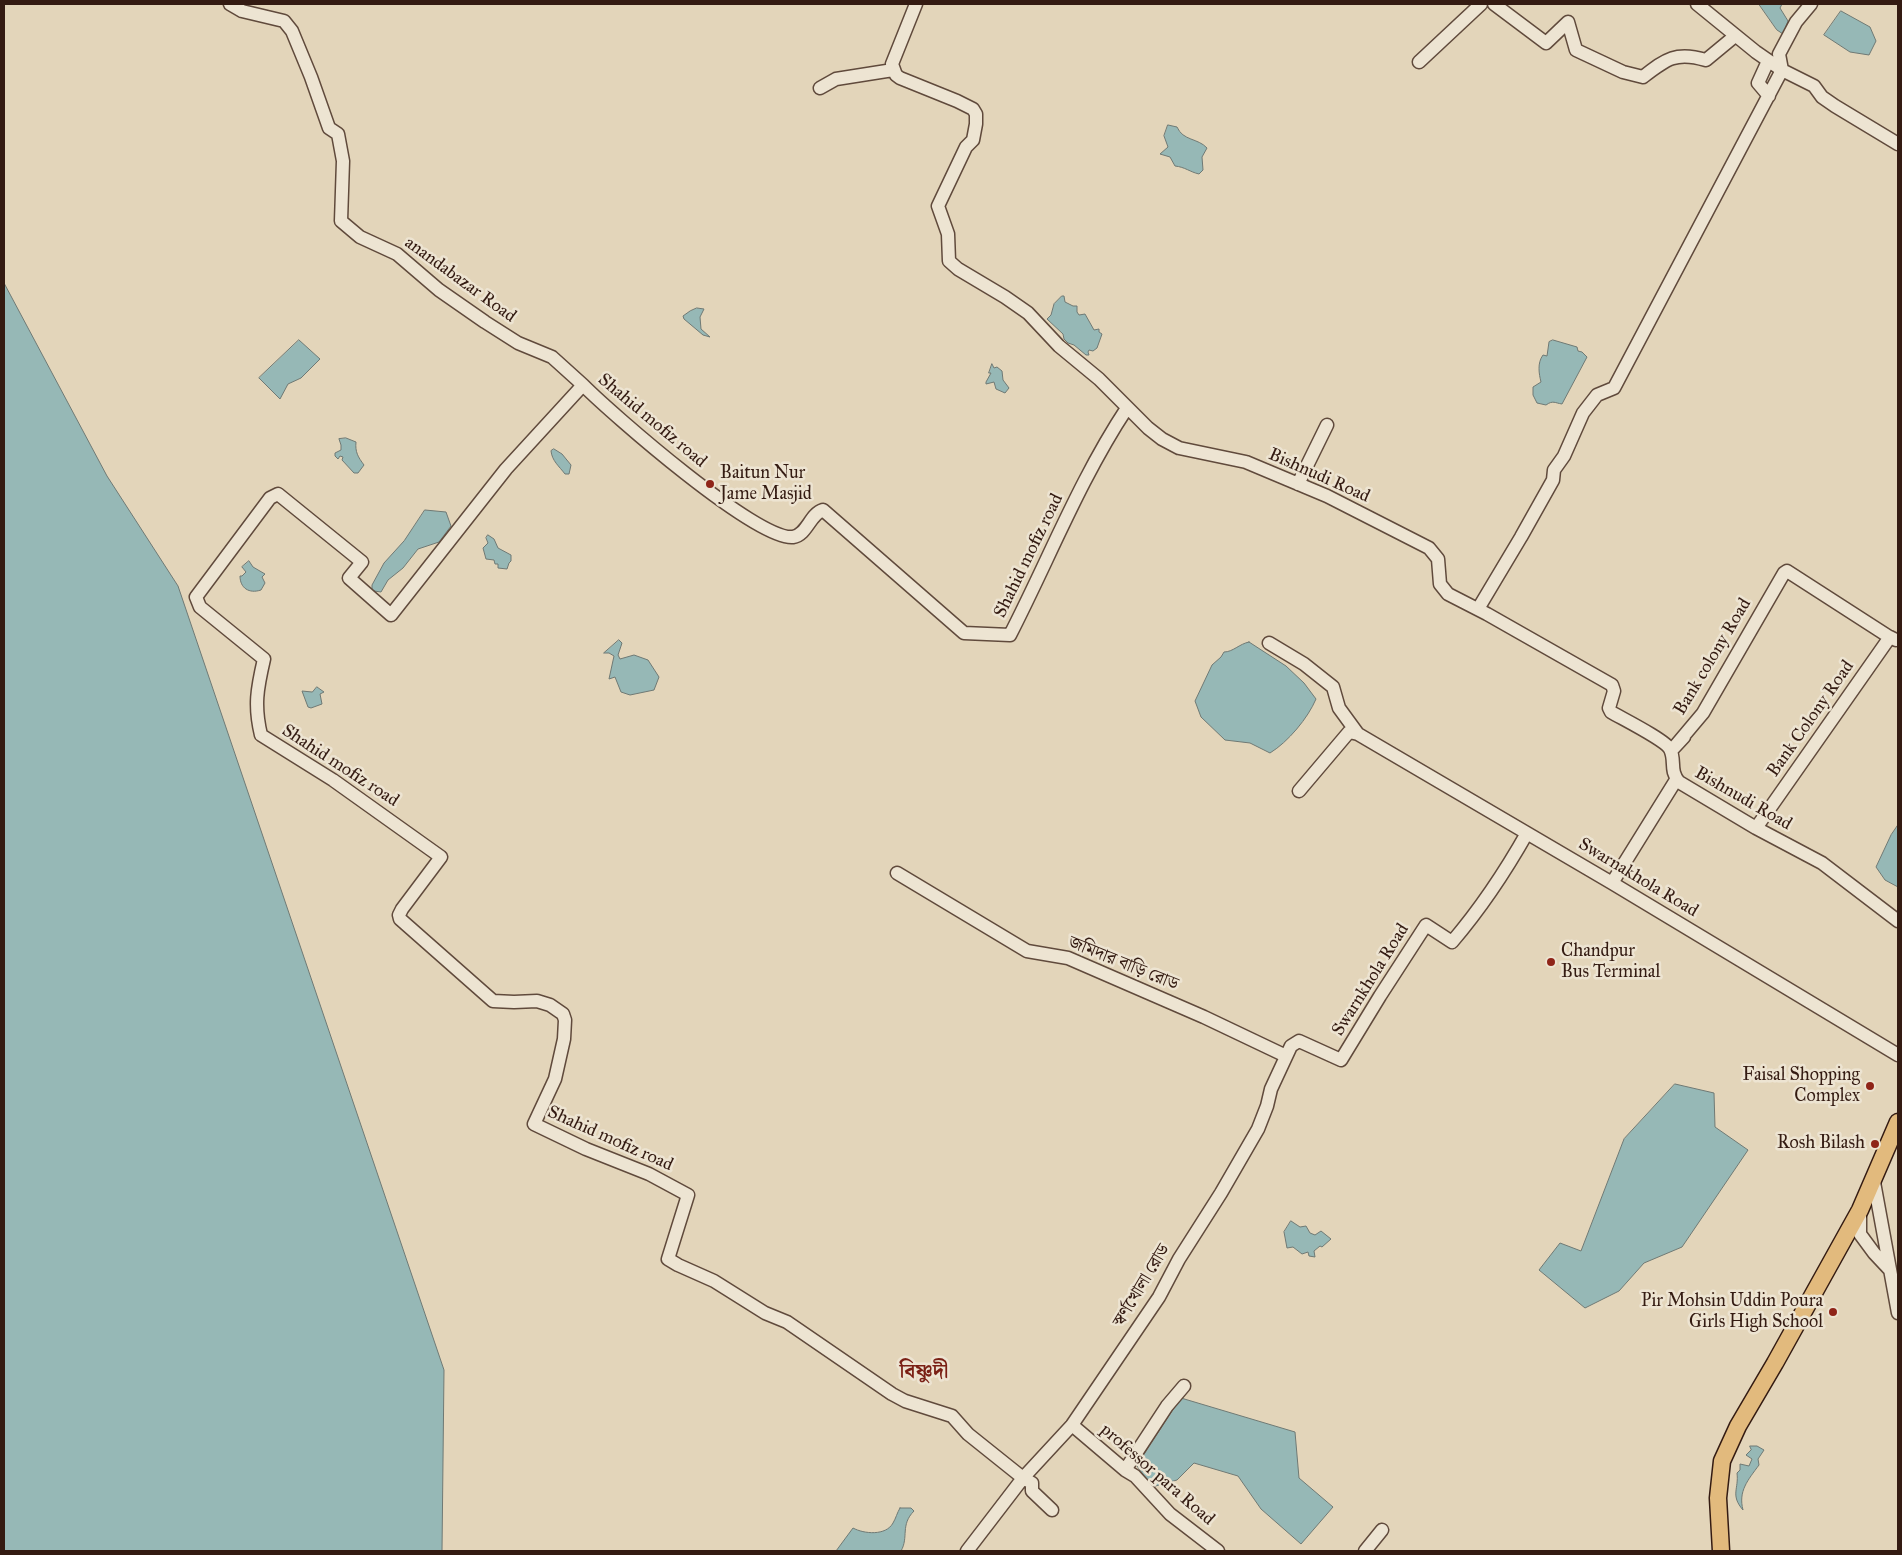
<!DOCTYPE html>
<meta charset="utf-8">
<style>
body{margin:0}
#map{position:relative;width:1902px;height:1555px;overflow:hidden;background:#e3d5ba;font-family:"IM FELL Great Primer",serif}
canvas{display:block}
.frame{position:absolute;inset:0;border:5px solid #341b12;pointer-events:none}
</style>
<div id="map">
<canvas width="1902" height="1555"></canvas>
<div class="frame"></div>
</div>
<script>
const g = document.querySelector('canvas').getContext('2d');
g.lineJoin = 'round';
function fill(path, color) {
  g.fillStyle = color;
  g.fill(path, 'evenodd');
}
function strokePath(path, color, width, dash) {
  g.strokeStyle = color;
  g.lineWidth = width;
  g.lineCap = dash ? 'butt' : 'round';
  g.setLineDash(dash || []);
  g.stroke(path);
}
function label(font, color, halo, rows, align = 'center') {
  g.font = font + ' "IM FELL Great Primer","Noto Serif Bengali",serif';
  g.lineWidth = 5;
  g.setLineDash([]);
  g.textBaseline = 'middle';
  g.strokeStyle = halo;
  g.fillStyle = color;
  for (const [text, x, y, turn = 0] of rows) {
    g.save();
    g.translate(x, y);
    g.rotate((+turn || 0) * Math.PI / 180);
    g.textAlign = isNaN(turn) ? turn : align;
    if (halo) g.strokeText(text, 0, 0);
    g.fillText(text, 0, 0);
    g.restore();
  }
}
const water = new Path2D(`
 M1759 4H1782L1780 8 1788 21 1783 34 1777 30Z
 M1841 11 1870 27 1876 41 1869 55 1850 52 1824 35Z
 M1168 125 1177 127C1183 141 1198 138 1207 148L1202 157 1203 170 1199 174C1190 172 1185 167 1175 166L1170 157 1160 154 1168 147 1164 136Z
 M4 283 107 476 178 586 444 1370 442 1551H4Z
 M1062 296H1064L1065 302 1073 306H1077V312L1079 315 1085 314 1094 330 1099 329V332L1102 334 1097 348 1093 351 1089 350 1088 352 1089 355H1086L1074 345 1068 343 1064 339 1063 334 1047 319 1051 315 1054 304Z
 M697 308 704 309 700 317 701 329 710 337 703 335 684 319 683 316 690 311Z
 M299 340 320 359 301 378 288 384 280 399 259 378Z
 M1553 340 1577 347 1578 351 1582 352 1587 357 1562 404C1555 403 1553 400 1546 405L1537 403 1533 395V387L1541 382C1539 374 1537 363 1543 355L1547 356 1549 342Z
 M992 364 994 368 997 367 1002 371 1003 380 1009 388 1005 393 996 389 994 382 986 384V382L991 373H989Z
 M346 438 356 442C355 452 358 457 364 465L358 473H354L342 460 343 457 340 456 338 459 335 456V453L341 450V445L339 439Z
 M554 449 562 454 571 465 569 474H565C559 466 552 461 551 451Z
 M425 510 446 512 451 526 439 542 418 549 403 568 388 580 381 592 374 591 372 589V585L384 563 404 541Z
 M488 535 494 539 498 548 511 555V561L509 563 507 569 498 568V564H495L494 560 486 559 483 548 488 543 486 538Z
 M249 561 253 567 265 574 262 577 265 583 261 590C249 594 240 588 240 576H242L246 572 242 567Z
 M619 640 622 643 618 655 620 659 634 655 648 660 659 677 654 690 630 695 621 692 615 677 609 679 614 656 609 653H604Z
 M1249 642 1286 666 1304 683 1316 699C1308 718 1288 742 1270 753L1250 743 1225 740 1201 717 1195 701 1212 665 1221 657 1224 652C1233 652 1239 644 1249 642Z
 M317 687 324 692 320 694 322 704 311 708 308 707 302 691 312 692Z
 M1898 825V887L1885 880 1876 867 1891 835Z
 M1675 1084 1714 1093 1715 1127 1748 1150 1682 1247 1644 1263 1619 1291 1585 1308 1539 1270 1560 1243 1581 1251 1624 1139Z
 M1291 1221 1300 1227 1306 1226 1310 1233 1315 1235 1321 1231 1331 1239 1322 1247 1320 1246 1314 1251 1315 1257 1309 1256 1308 1252 1302 1254 1293 1247 1287 1248 1284 1232Z
 M1181 1398 1295 1432 1299 1478 1333 1507 1301 1544 1261 1509 1238 1476 1194 1463 1177 1480 1152 1487 1137 1466Z
 M1750 1446H1757L1764 1450 1758 1459 1759 1465C1748 1480 1738 1491 1743 1510 1730 1495 1739 1489 1737 1473L1740 1470V1464L1749 1466 1752 1459 1746 1455 1751 1450Z
 M900 1508H911L914 1511C900 1525 909 1537 901 1551H836L853 1528C864 1534 886 1536 893 1523 896 1518 897 1513 900 1508Z`);
const minor = new Path2D(`
 M230 4 242 11 284 21 292 31 311 77 329 128 338 134 343 161 341 221 360 237 397 254 439 290 485 322 518 343 552 357 583 385
 M916 4 892 64 896 75 900 78 957 101 973 109 976 114V124L973 140 966 147 938 206 948 234 949 261 958 269 1005 297 1028 313 1059 346 1099 379 1148 428 1162 439 1179 448 1246 462 1327 496 1429 548 1438 559 1440 584 1448 594 1487 614 1612 685 1614 691 1609 708 1611 712C1623 719 1665 740 1670 749 1676 761 1669 770 1679 782L1756 828 1822 863 1898 921
 M1494 4 1546 43 1568 22 1576 50 1623 72 1643 77C1666 59 1676 51 1706 60L1735 36
 M1697 4 1756 52 1782 70 1814 86 1822 97 1835 106 1898 144
 M1768 61 1758 83 1769 96
 M1419 62 1481 4
 M820 88 836 79 893 70
 M1298 484 1327 425
 M1478 609 1521 537 1553 480 1554 470 1564 456 1583 413 1597 395 1614 388 1782 70 1779 54 1796 22 1811 4
 M1269 643 1304 664 1333 687 1339 708 1358 734
 M1684 737 1671 751 1703 713 1784 573 1787 571 1891 638
 M1299 791 1349 732 1358 734 1612 883 1898 1055
 M1756 828 1890 637 1896 640
 M897 873 1027 951 1068 958 1204 1017 1286 1056
 M1612 883 1676 780
 M1874 1182 1898 1313
 M1860 1210V1234L1874 1253 1889 1269
 M1072 1425 1125 1470 1135 1476 1170 1514 1218 1551
 M1125 1470 1167 1406 1184 1386
 M1052 1510 1032 1491V1483L1023 1478 1072 1425 1159 1297 1179 1259 1221 1193 1258 1129 1267 1106 1271 1089 1291 1046 1299 1041 1341 1060 1380 996 1426 925 1452 942C1481 908 1505 872 1527 833
 M967 1551 1023 1478 968 1434 952 1416 905 1401 892 1394 787 1322 765 1313 714 1281 678 1265 668 1259 688 1195 649 1174 586 1149 534 1124 555 1079 564 1039 565 1020 563 1014 550 1005 537 1001 514 1002 493 1001 400 919 399 915 402 909 441 857 333 780 261 735C254 706 257 689 264 659L200 607 196 597 270 498 278 494 362 562 349 578 391 615 506 469 583 385C612 414 757 541 793 537 807 535 810 514 823 510L964 633 1010 635C1049 559 1080 479 1127 408
 M1365 1551 1382 1530`);
const major = new Path2D(`
 M1721 1551 1718 1498 1722 1461 1738 1426 1775 1363 1860 1210 1898 1122`);
const markers = [
 [710,484,5,"#8f2418"],
 [1551,962,5,"#8f2418"],
 [1870,1086,5,"#8f2418"],
 [1875,1144,5,"#8f2418"],
 [1833,1312,5,"#8f2418"]
];
const streetNames = [
 ["anandabazar Road",460,280,36],
 ["Shahid mofiz road",652,421,40],
 ["Bishnudi Road",1319,476,24],
 ["Shahid mofiz road",1029,556,-64],
 ["Bank colony Road",1713,657,-59],
 ["Bank Colony Road",1811,719,-55],
 ["Shahid mofiz road",340,766,33],
 ["Bishnudi Road",1743,799,30],
 ["Swarnakhola Road",1638,878,31],
 ["জমিদার বাড়ি রোড",1123,964,22],
 ["Swarnkhola Road",1371,980,-58],
 ["Shahid mofiz road",610,1139,24],
 ["স্বর্ণখোলা রোড",1142,1286,-59],
 ["professor para Road",1157,1475,41]
];
const poiNames = [
 ["Baitun Nur",720,474,"left"],
 ["Jame Masjid",720,495,"left"],
 ["Chandpur",1561,952,"left"],
 ["Bus Terminal",1561,973,"left"],
 ["Faisal Shopping",1860,1076],
 ["Complex",1860,1097],
 ["Rosh Bilash",1865,1144],
 ["Pir Mohsin Uddin Poura",1823,1302],
 ["Girls High School",1823,1323]
];
const quarterNames = [
 ["বিষ্ণুদী",924,1373]
];
fill(water, '#96b8b6');
strokePath(water, '#6f7974', 1);
strokePath(minor, '#604a3c', 15);
strokePath(major, '#341b12', 19);
strokePath(minor, '#ede4d2', 12);
strokePath(major, '#e2ba7d', 16);
for (const [x, y, r, color] of markers) {
  const dot = new Path2D();
  dot.arc(x, y, r, 0, 2 * Math.PI);
  g.fillStyle = color;
  g.fill(dot);
  strokePath(dot, '#ede4d2', 2);
}
label('18px', '#341b12', '#ede4d2', streetNames);
label('18px', '#341b12', '#ede4d2', poiNames, 'right');
label('bold 20px', '#7a1f14', '#ede4d2', quarterNames);
</script>
